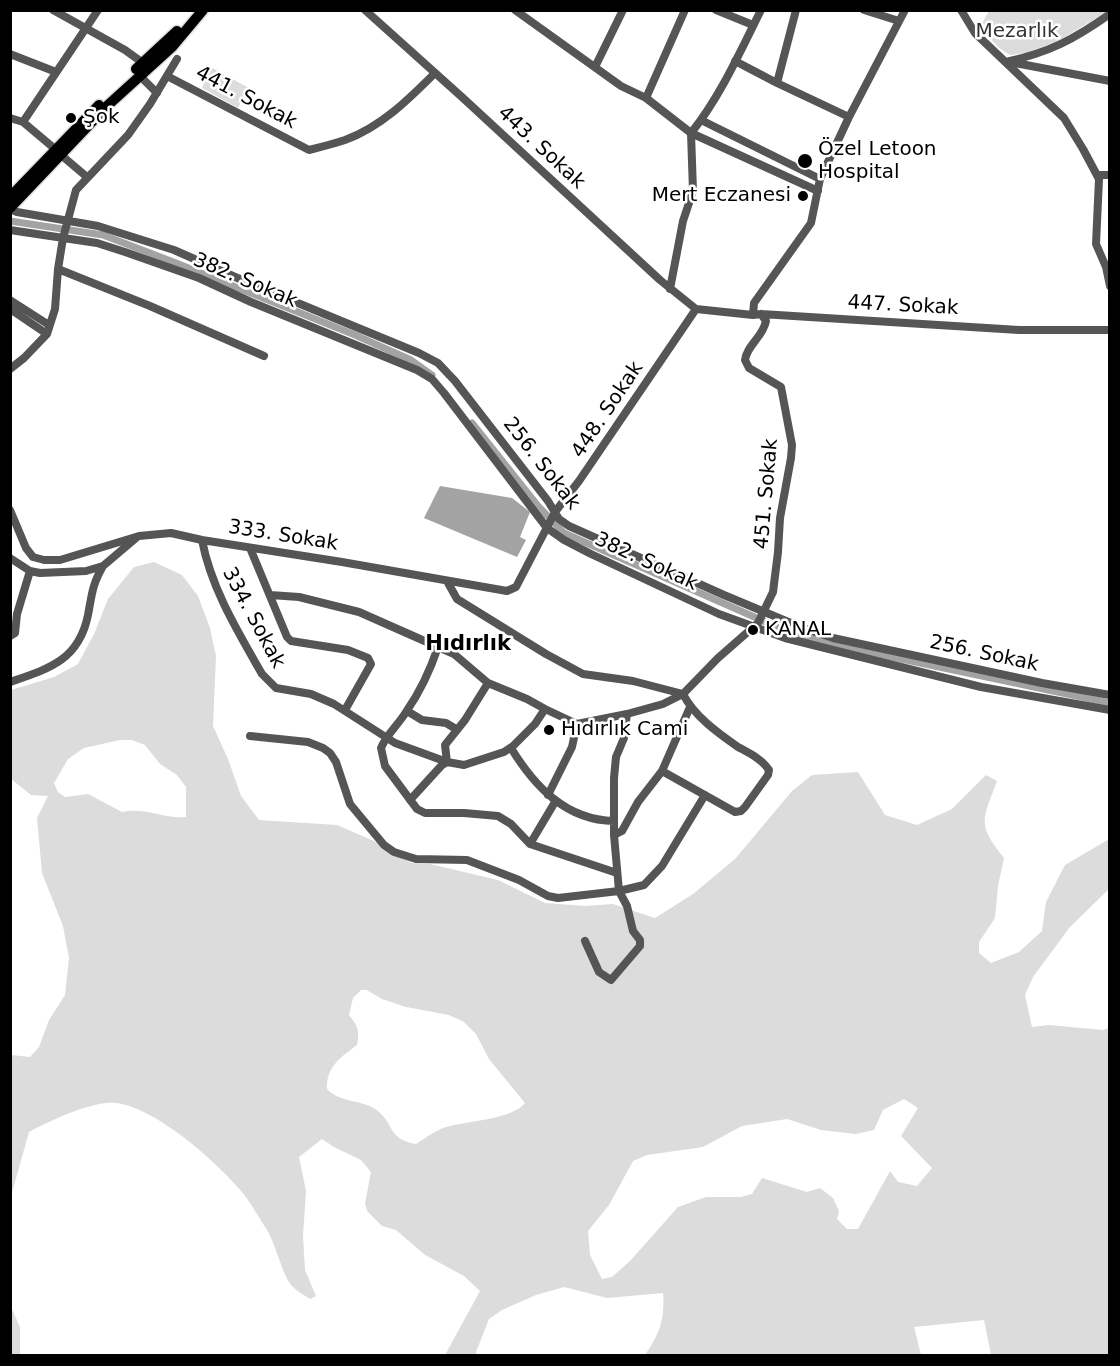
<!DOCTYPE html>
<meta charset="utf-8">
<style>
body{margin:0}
#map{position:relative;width:1120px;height:1366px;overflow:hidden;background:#fff;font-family:"DejaVu Sans",sans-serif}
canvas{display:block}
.frame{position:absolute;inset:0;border:12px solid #000;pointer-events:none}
</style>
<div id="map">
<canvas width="1120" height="1366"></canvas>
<div class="frame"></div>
</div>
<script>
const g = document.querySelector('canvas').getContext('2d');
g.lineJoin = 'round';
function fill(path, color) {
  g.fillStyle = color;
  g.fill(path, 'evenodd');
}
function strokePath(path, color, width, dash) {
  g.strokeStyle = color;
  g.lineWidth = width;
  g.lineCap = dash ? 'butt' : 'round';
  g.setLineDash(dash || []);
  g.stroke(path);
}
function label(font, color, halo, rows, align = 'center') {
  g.font = font + ' "DejaVu Sans",sans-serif';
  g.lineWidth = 5;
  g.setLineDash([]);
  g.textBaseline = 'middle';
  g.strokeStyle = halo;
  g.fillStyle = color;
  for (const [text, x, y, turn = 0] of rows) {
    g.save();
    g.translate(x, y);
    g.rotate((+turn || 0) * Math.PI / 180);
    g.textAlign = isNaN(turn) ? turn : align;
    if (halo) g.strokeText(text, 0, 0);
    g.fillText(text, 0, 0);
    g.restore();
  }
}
const green = new Path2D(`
 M989 11H1108L1058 41 1026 53 1010 55 999 48 980 27Z
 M212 68 249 88 238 108 202 88Z
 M154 562 182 575 198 596 210 628 216 656 213 726 228 759 241 796 259 820 337 825 374 841 399 857 412 863 430 864 498 880 545 903 585 906 613 904 655 918 693 894 735 859 792 791 812 775 858 772 885 815 917 825 952 809 986 775 997 781C983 820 976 823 1004 858L998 886 995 918 979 942V953L991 963 1019 952 1042 931 1046 902 1065 865 1109 839V889L1070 927 1033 977 1025 995 1032 1027 1049 1025 1103 1030 1109 1028V1355H991L984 1320 914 1327 921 1355H645C660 1333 665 1320 663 1293L607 1298 564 1287 536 1295 502 1310 489 1319 476 1352 477 1355H445L480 1291 464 1276 425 1255 396 1230 382 1226 367 1211 365 1203 371 1172 361 1160 334 1147 322 1139 299 1157 306 1191 303 1236 305 1270 316 1296 310 1299C304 1295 295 1290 291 1285 282 1273 276 1245 267 1230 259 1218 251 1203 242 1192 216 1161 156 1108 116 1103 94 1100 49 1121 29 1132L11 1196V1055L30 1057 39 1047 49 1020 65 995 69 958 63 926 42 873 37 818 48 796 31 795 11 779V690L54 677 78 664 94 634 108 599 134 567ZM120 740H132L145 745 160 764 177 775 186 787V817C164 819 145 807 122 812L88 794 65 797 58 792 54 783 68 759 84 748ZM361 990H367L382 999 406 1007 449 1015 464 1022 476 1034 489 1059 525 1103C512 1119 469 1121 450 1126 437 1129 427 1137 416 1144 386 1139 395 1122 375 1109 360 1099 340 1103 327 1089 326 1067 341 1057 357 1045 360 1032 358 1026 349 1015L353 998ZM904 1099 918 1108 901 1136 932 1168 917 1186 898 1182 890 1171 858 1229H847L837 1219 839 1211 833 1198 820 1188 807 1192 762 1178 752 1194 741 1197H706L678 1207 630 1261 612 1277 602 1279 590 1255 588 1231 609 1205 633 1161 647 1155 703 1147 742 1126 787 1119 821 1130 856 1134 874 1130 883 1110Z
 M11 1307 20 1327V1355H11Z`);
const water = new Path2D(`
 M440 486 512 498 530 512 520 537 526 540 517 557 424 518Z`);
const canal = new Path2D(`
 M10 221 103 235 176 263 355 335 411 360 432 375
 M472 423 538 506 564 533 786 631 887 656 1110 703`);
const minor = new Path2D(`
 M53 10 125 50 143 63
 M365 10 463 98 660 280 696 309
 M515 10 621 86 646 98 691 133 818 191
 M716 10 753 25
 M864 10 899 21
 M961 10 975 33 1064 118 1083 149 1099 179 1096 244 1106 267 1110 286
 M10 54 56 72
 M735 61 777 83 849 117
 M1006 62C1050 52 1073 40 1110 14
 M1010 62 1110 81
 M595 67 623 10
 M139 75 157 93
 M167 76 309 150C321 147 333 144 345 140 381 127 409 99 435 73
 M777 83 796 10
 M646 98 685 10
 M10 118 23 122 55 149
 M701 120 820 179
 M23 122 98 10
 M61 155 87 177
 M1097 175H1110
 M10 209 17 212 98 226 174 250 242 280 419 353 438 363 455 381 548 501 559 519 569 526 724 595 798 626 833 638 1042 683 1110 695
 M10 230 97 243 125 252 199 278 251 302 417 370 432 379 444 393 547 528 564 540 591 554 719 614 785 638 981 687 1110 710
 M58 269 150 306 264 356
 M670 289 683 221 693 191 691 133C720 97 740 52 761 10
 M10 300 49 325
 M10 309 47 334
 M696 309 753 315 761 314 1019 330H1110
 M753 315 754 303 811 223 820 179 849 117 905 10
 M10 369 24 358 47 334 55 309 58 269 63 238 76 190 128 135 150 104 177 59
 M10 510 26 548 33 557 44 560H60L139 536 171 533 202 540 342 562 507 591 516 587 555 512 579 481 696 309
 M202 540C211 588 238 632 262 674L276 688 311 694 334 704 395 743 447 762 464 765 504 752 513 746 535 724 545 709 577 724 627 714 663 704 683 694 718 658 758 623 773 592 778 552 780 518 791 458 792 445 781 387 749 368 745 360C747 345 763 337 766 321L761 314
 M250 548 287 637 291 641 348 650 368 658 371 664 345 710
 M10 558 30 571 40 573 86 571 103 566 136 538
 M447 581 457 599 546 654 583 674 633 681 683 694C694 716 718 733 738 747 749 753 762 759 769 770L768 775 745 807 741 811 735 812 662 771
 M270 595 299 597 359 612 454 654 488 683 527 699 545 709
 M10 636 15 633 17 614 30 571
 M438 647C430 671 420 692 406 712 398 725 387 734 381 748L385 766 417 809 425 813H464L498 816 511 824 530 844 617 873
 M10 682C49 669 79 660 88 615 92 594 92 585 103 566
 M407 711 422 720 446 723 456 729
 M250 736 308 742 323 748 330 753 336 762 350 804 384 845 394 852 416 859 467 860 519 880 548 896 558 898 619 891 644 885 662 866 705 795
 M511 748C535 787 566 820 614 821
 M548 795 572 747 577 724
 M410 800 442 765 447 762 445 745 465 720 488 683
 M614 835 622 831 638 802 662 771 690 707
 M530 844 555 802
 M585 941 599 972 611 980 640 946V940L633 931 627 906 619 891 614 835V778L616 757 624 738 627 714`);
const major = new Path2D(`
 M136 69 177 31
 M10 197 99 105
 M10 208 107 106 172 47 203 10`);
const markers = [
 [71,118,6,"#000"],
 [805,161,8,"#000"],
 [803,196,6,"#000"],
 [753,630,6,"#000"],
 [549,730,6,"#000"]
];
const parkNames = [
 ["Mezarlık",1017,32]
];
const streetNames = [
 ["441. Sokak",246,98,28],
 ["443. Sokak",541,148,43],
 ["382. Sokak",245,281,23],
 ["447. Sokak",903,306,3],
 ["448. Sokak",608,410,-56],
 ["256. Sokak",541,464,52],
 ["451. Sokak",767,494,-85],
 ["333. Sokak",283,536,9],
 ["382. Sokak",646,562,25],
 ["334. Sokak",253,618,62],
 ["256. Sokak",984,654,12]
];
const poiNames = [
 ["Şok",83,118],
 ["Özel Letoon",818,150],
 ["Hospital",818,173],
 ["Mert Eczanesi",791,196,"right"],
 ["KANAL",765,630],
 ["Hıdırlık Cami",561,730]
];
const neighbourhoodNames = [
 ["Hıdırlık",468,645]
];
fill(green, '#dcdcdc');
fill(water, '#a3a3a3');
strokePath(canal, '#a3a3a3', 7);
strokePath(major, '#dbdbdb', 13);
strokePath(minor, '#555', 8);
strokePath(major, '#000', 10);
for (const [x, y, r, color] of markers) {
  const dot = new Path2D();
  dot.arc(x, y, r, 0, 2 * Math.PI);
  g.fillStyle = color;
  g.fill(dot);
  strokePath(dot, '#fff', 2);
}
label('20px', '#333', '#fff', parkNames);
label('20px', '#000', '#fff', streetNames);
label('20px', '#000', '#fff', poiNames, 'left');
label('bold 21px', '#000', '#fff', neighbourhoodNames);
</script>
